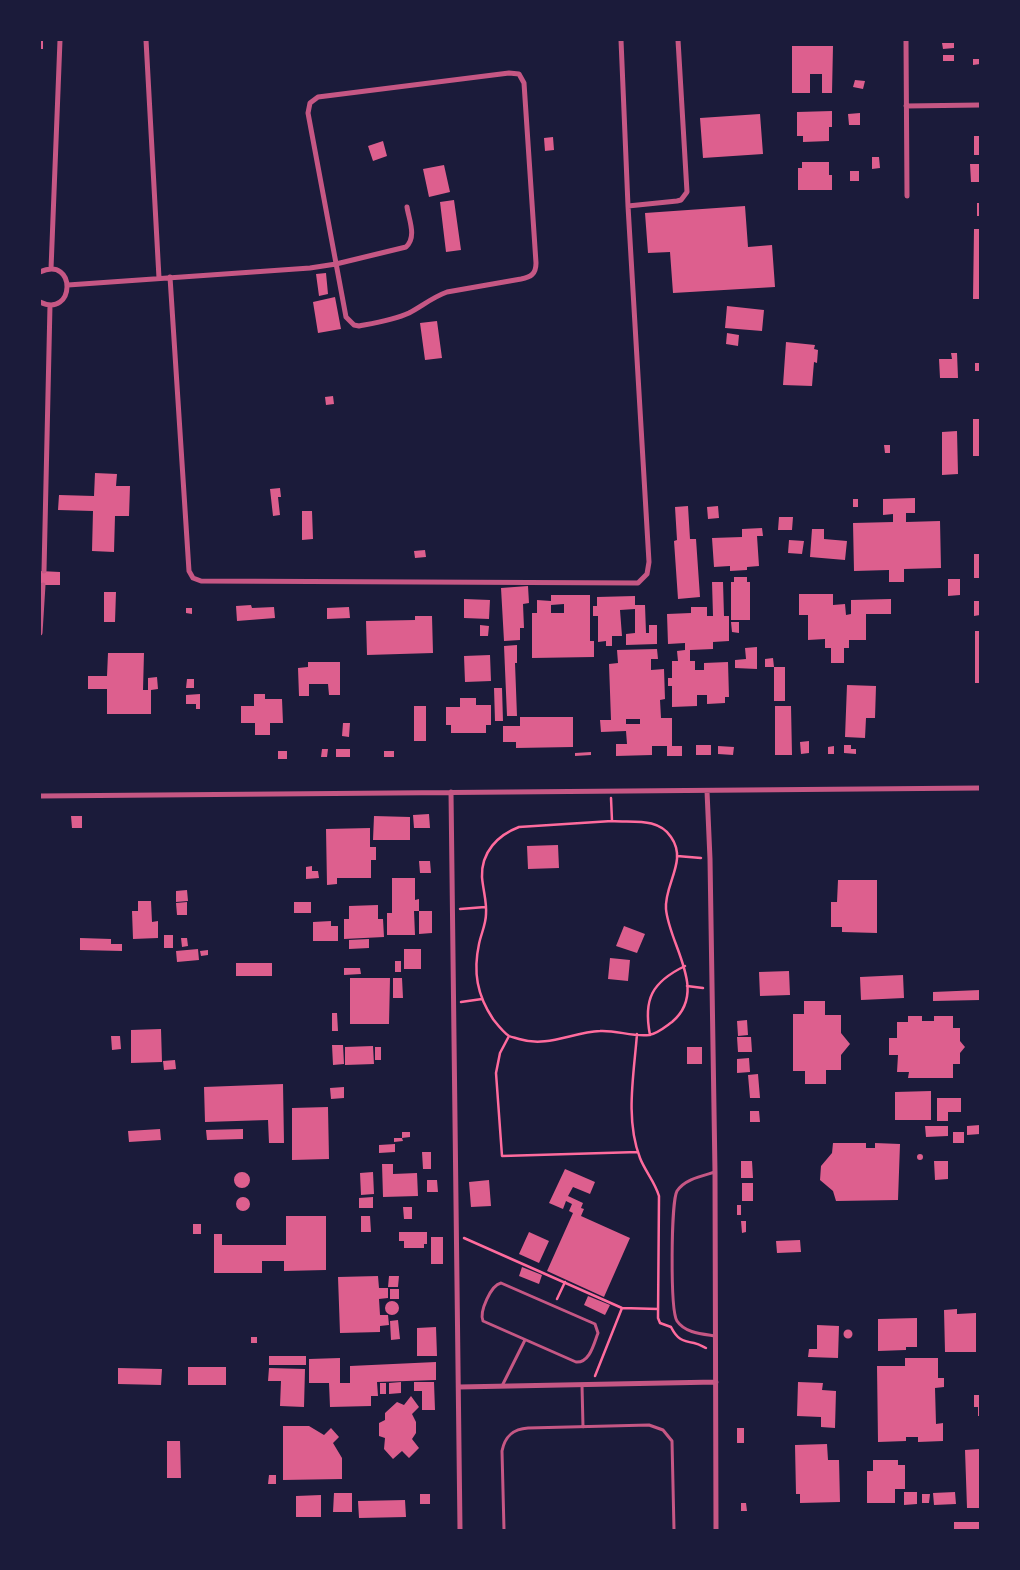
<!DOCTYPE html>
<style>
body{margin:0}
#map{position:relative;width:1020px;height:1570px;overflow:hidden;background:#1b1b3a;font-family:"Playfair Display",serif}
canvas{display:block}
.frame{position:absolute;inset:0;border:41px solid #1b1b3a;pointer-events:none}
</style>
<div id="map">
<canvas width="1020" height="1570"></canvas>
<div class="frame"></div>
</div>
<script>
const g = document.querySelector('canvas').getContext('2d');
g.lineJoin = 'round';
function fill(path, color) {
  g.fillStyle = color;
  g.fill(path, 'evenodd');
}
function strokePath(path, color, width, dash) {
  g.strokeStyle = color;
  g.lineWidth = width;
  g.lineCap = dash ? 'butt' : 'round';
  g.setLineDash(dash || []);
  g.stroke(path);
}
const building = new Path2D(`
 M40 40H43V49H40Z
 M942 43H954V48L943 49Z
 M792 46H833L832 93H822V74H810V93H792Z
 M943 55H954V61H943Z
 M973 59H980V64L973 65Z
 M855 80 865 81 863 89 853 87Z
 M832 111V127H829V141L803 142V136H797V112Z
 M860 113V125H849L848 114Z
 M760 114 763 154 703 158 700 118Z
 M974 136H980V155H974Z
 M553 137 554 150 545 151 544 138Z
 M383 141 387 156 373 161 368 146Z
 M872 157H879L880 168 872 169Z
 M802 162H829V175H832V190H798V168H802Z
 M970 164H980V182H971Z
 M444 165 450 192 429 197 423 169Z
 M850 171H859V181H850Z
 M454 200 461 250 446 252 440 202Z
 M977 203H980V216H977Z
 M745 206 748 247 772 245 775 287 673 293 670 252 648 253 645 213Z
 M974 229H980V299H973Z
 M326 273 328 294 319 296 316 274Z
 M335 297 341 329 318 333 313 302Z
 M727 306 764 310 762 331 725 328Z
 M437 321 442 358 425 360 420 323Z
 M727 333 739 335 738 346 726 344Z
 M786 342 815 345 814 349 818 350 817 363 814 362 812 386 783 385Z
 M951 353H957L958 378H940L939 359H952Z
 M975 363H980V371H975Z
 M333 396 334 404 326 405 325 397Z
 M973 419H980L979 456H973Z
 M957 431 958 474 942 475V432Z
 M884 445H890V453H885Z
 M95 473 117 474 116 486H130L129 516H115L114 552 92 551 93 511 58 510 59 495 94 496Z
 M280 488 281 497H278L280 515 273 516 270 489Z
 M915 498V513H906V522L940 521 941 568 904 569V582H889V570L854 571 853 523 893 522V514L883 515V499Z
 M853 499H858V507H853Z
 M688 506 690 539H696L700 597 678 599 674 541 677 540 675 507Z
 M718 506 719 518 708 519 707 507Z
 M302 511H312L313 539 302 540Z
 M779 517H793L792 530H778Z
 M762 528 763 536H757L759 566 747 567V570L730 571V566L714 567 712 538 742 537V529Z
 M812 529H824V539L847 541 845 560 810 557Z
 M789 540 804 541 802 554 788 553Z
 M425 550 426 557 415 558 414 551Z
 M974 554H980V578H974Z
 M40 571 60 572V585H40Z
 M734 577H747V582H750V620H731V582H734Z
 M948 579H960V595L948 596Z
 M712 582H723L724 616H729V641L713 642V649L690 650V661H695V670H704V663L728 662 729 697H725V703L707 704V695H697V706L672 707V686H668V678H672V661H678L677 651 685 650V643L668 644 667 614 691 613V607H707V616H713Z
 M528 586 529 603 523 604 524 628H520V640L504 641 501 588Z
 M104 592H116L115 622H104Z
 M799 594H833V605L845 604 846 615 851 614V600L891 599V614H866V640H849V648H844V663H831V648H825V639L808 640V615H799Z
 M551 595H590V641H594V657L532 658V613H537V600L551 601ZM564 604V613H551V605Z
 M635 596V605H645L646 633H649V625H657V644L626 645V634L635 633V609L620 610 622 636H612V646H606V641L598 642V616H593V606H597V597Z
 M464 599 490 600 489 619 464 618Z
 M974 601H980V615L974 616Z
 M251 605 252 608 274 607 275 618 237 621 236 606Z
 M349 607 350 618 327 619V608Z
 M186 608H192V614L186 613Z
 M415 616H432L433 653 367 655 366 621 415 620Z
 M731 622H739V633L732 632Z
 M480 625 489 626 488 636H480Z
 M975 631H980V683H975Z
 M517 645V663H515L517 716H507L504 646Z
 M757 647V669L735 668V660L746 659 745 648Z
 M657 649 658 659H651V670L664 669 665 699 660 700 661 718H672V746H682V756H667V746H652V755L616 756V744H627L626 731 601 732 600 720H611L609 664 618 663 617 650ZM626 719H640V724H626Z
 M108 653H144L143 690H148V678L157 677 158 689 151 690V714H107V689H88V676H107Z
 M490 655 491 681 465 682 464 656Z
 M773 658 774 667H785V701H774V667H765V659Z
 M308 662H340V695H329L328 684H309V696H299L298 668 308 667Z
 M187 679H194V688H186Z
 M847 685 876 686 875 718H866L865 738 845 737Z
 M494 688H502L503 721H495Z
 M200 694V709H196V704H186V695Z
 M254 694H265V699H282L283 723H270V735H255V723H241V706H254Z
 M460 698H476V705H491V725H486V733H451V725H446V707H460Z
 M414 706H426V741H414Z
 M775 706H791L792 755H775Z
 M520 717H573V747L516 748V742H503V726H520Z
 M343 723H350L349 737 342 736Z
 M809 741V753L801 754 800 742Z
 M696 745H711V755H696Z
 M844 745H851V749H856V754L844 753Z
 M718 746 734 747 733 755 718 754Z
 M834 746V754H828V747Z
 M322 749H328L327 757H321Z
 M336 749H350V757H336Z
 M278 751H287V759H278Z
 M384 751H394V757H384Z
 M591 752V755L575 756V753Z
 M429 814 430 828H414L413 815Z
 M71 816H82V828H72Z
 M374 816 410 817V840H373Z
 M370 828V847H376V860H371V878H337V884L327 885 326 829Z
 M558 845 559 868 528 869 527 846Z
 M419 861H430L431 873H420Z
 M312 866V871H318L319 878 306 879V867Z
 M392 878H415V900L419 899V911H414L415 935H387V913H392Z
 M838 880H877V933L842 932V927H831V902H837Z
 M187 890 188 901 176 902V891Z
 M138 901H151L152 922 158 921V938L133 939 132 911H138Z
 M187 902V915H177L176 903Z
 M294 902H311V913H294Z
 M378 905V919H383L384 937 344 939V919H349V906Z
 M419 911H432V933L419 934Z
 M331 921V926H338V941H313V922Z
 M624 926 645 934 637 953 616 946Z
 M164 935H173V948H164Z
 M80 938 111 939V944H122V951L80 950Z
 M181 938H187L188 946 182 947Z
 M369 939V948L349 949V940Z
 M198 949 199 960 177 962 176 951Z
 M404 949H421V969H404Z
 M208 950V955L201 956 200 951Z
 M610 958 630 960 628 981 608 979Z
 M395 961H401V972H395Z
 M236 963H272V976H236Z
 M344 968H360L361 974 344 975Z
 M789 971 790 995 760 996 759 972Z
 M903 975 904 998 861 1000 860 977Z
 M350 978H390L389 1024H350Z
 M393 978H402L403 998H393Z
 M980 990V1000L933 1001V992Z
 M804 1001H825V1015H841V1033L850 1044 841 1055V1070H826V1084H805V1071H793V1014H804Z
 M332 1013H337L338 1031H332Z
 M908 1016H922V1021H934V1016H953V1028H960V1041L965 1047 960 1053V1064H953V1078H908L909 1072H897L898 1055H889V1038H897V1022H908Z
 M747 1020 748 1035 738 1036 737 1021Z
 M161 1029 162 1062 131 1063V1030Z
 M111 1036H120L121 1049 112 1050Z
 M737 1037H751L752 1052H738Z
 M332 1045H343L344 1064 333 1065Z
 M373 1046 374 1064 345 1065V1047Z
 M375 1047H381V1060H375Z
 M687 1047H702V1064H687Z
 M749 1058 750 1072 737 1073V1059Z
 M175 1060 176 1069 164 1070 163 1061Z
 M758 1074 760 1098H750L748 1075Z
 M283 1084 284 1143H269L268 1120 205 1122 204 1087Z
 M344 1087V1098L331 1099 330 1088Z
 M931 1091V1120H895V1092Z
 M937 1098H961V1112H948V1121H937Z
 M328 1107 329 1159 292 1160V1108Z
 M750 1111H759L760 1122H750Z
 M980 1125V1134L967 1135V1126Z
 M925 1126H948V1136L926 1137Z
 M160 1129 161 1140 129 1142 128 1131Z
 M243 1129V1139L207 1140 206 1130Z
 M402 1132H410V1137L402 1138Z
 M953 1132H964V1143H953Z
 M394 1138H402L403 1141 394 1142Z
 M833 1143H866V1148H875V1143L900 1144 898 1200 836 1201 833 1191 820 1180 821 1166 832 1153Z
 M395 1144V1152L379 1153V1145Z
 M422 1152H431V1169H423Z
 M917 1157a3 3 0 1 1 6 0a3 3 0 1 1-6 0Z
 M741 1161H752L753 1178H741Z
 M934 1161H948V1179L935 1180Z
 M382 1164H393V1174L417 1173 418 1196 383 1197Z
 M565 1169 595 1182 590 1194 573 1187 568 1196 583 1203 581 1208 584 1209 581 1216 630 1238 604 1297 547 1271 573 1213 569 1211 572 1204 566 1201 563 1209 549 1203Z
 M234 1180a8 8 0 1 1 16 0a8 8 0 1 1-16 0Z
 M373 1172 374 1194 361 1195 360 1173Z
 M427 1180H437L438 1192H427Z
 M489 1180 491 1206 471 1207 469 1182Z
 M742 1183H753V1201H742Z
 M236 1204a7 7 0 1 1 14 0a7 7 0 1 1-14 0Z
 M373 1197V1208H359V1198Z
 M737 1205H741V1215H737Z
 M403 1207H412V1219H404Z
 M286 1216H326V1270L284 1271V1261H262V1273H214V1234H222V1245H286Z
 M361 1216H370L371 1232H361Z
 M741 1221H746V1232L742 1233Z
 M193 1224H201V1234H193Z
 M399 1232H427V1244H424V1248H404V1241H399Z
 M529 1232 549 1241 539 1263 519 1254Z
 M431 1237H443V1264H431Z
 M800 1240 801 1252 777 1253 776 1241Z
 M522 1267 542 1275 539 1284 519 1276Z
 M378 1276 379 1288H388V1298L379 1299 380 1315H388L389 1325 380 1326V1332L340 1333 338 1277Z
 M389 1276H399L398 1287H388Z
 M390 1289H399V1299H390Z
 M588 1296 610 1305 605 1315 584 1305Z
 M385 1308a7 7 0 1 1 14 0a7 7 0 1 1-14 0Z
 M957 1309V1314L976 1313V1352H945L944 1310Z
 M917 1318V1347H906V1350L878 1351V1319Z
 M398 1320 400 1339 391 1340 390 1321Z
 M817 1325 839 1326 838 1358 808 1357 809 1349H817Z
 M436 1327 437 1356H417V1328Z
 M843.5 1334a4.5 4.5 0 1 1 9 0a4.5 4.5 0 1 1-9 0Z
 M251 1337H257V1343H251Z
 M269 1356H306V1365H269Z
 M340 1358V1383H350V1366L436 1362V1380L377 1382 378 1396H371V1406L330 1407 329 1383H309V1359Z
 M905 1358H938V1378H944V1387L935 1388 936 1424 943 1423V1441L918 1442V1437H906V1441L878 1442 877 1366H905Z
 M188 1367H226V1385H188Z
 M118 1368 162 1369 161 1385 118 1384Z
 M269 1368 305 1369 304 1407 280 1406 281 1381H268Z
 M401 1382V1393L389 1394V1383Z
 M414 1382H434L435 1410H422V1391H414Z
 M798 1382 823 1383 822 1390 836 1391 835 1428 821 1427V1417L797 1416Z
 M380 1383H386V1394H380Z
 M974 1395H980V1416H978V1407H974Z
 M411 1396 419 1407 412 1414 416 1422V1433L412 1439 419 1448 409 1458 402 1451 393 1459 384 1449 385 1438 379 1436V1423L385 1420V1413L397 1402 404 1405Z
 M283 1426H309L324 1435 331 1428 339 1437 333 1443 342 1458V1479L283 1480Z
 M737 1428H744V1443H737Z
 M167 1441H180L181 1478H167Z
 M827 1444 828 1460H839L840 1502 800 1503V1494H796L795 1445Z
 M980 1449V1508H967L965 1450Z
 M873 1460H898V1465H905V1489H895V1503H867V1471H873Z
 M269 1475H276V1484H268Z
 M904 1492H917V1504L904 1505Z
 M955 1492 956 1504 934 1505 933 1493Z
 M334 1493H352V1512H333Z
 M420 1494H430V1504H420Z
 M922 1494H930L929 1503H922Z
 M321 1495V1517H296V1496Z
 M405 1500 406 1517 359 1518 358 1501Z
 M741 1503H746L747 1511H741Z
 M954 1522H980V1530H954Z`);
const path = new Path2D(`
 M611 798 612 821
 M612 821C632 823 658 817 671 837 688 861 664 884 666 909 669 945 709 991 672 1022 665 1027 657 1034 649 1035 633 1037 616 1030 600 1031 572 1032 548 1048 519 1039 516 1038 511 1037 509 1036 503 1032 497 1024 493 1019 477 995 473 972 479 944 481 934 486 924 486 914 487 902 483 890 482 877 481 852 498 835 519 827Z
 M677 856 701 858
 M460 909 485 907
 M687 986 703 988
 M461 1002 482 999
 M637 1034C634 1074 625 1119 640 1158 645 1171 655 1182 659 1196L658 1318 660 1323 671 1327C677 1339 682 1341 694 1343 699 1344 702 1346 706 1348
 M650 1035C643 999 652 982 685 966
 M509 1036 500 1053 496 1073 502 1156 638 1152
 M464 1238 622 1308 658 1309
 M557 1299 565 1282
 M595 1376 622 1308`);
const service = new Path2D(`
 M715 1172C702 1176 685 1179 677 1191 671 1202 670 1310 677 1321 685 1333 702 1334 715 1336
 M501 1283 595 1324 598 1333C594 1343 590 1363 576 1362L483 1321C479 1312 491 1285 501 1283Z
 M582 1385 583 1427
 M502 1386 525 1340
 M504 1530 502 1451C505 1436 513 1429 528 1428L649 1425 663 1430 672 1441 674 1530`);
const minor = new Path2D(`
 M146 40 159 278
 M906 40 907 196
 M509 73 519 74 524 83 536 263C536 274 531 277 521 279L447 292C433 297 422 306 409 313 394 320 375 323 359 326L354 325 346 317 308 113 310 103 318 97Z
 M906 106 980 105
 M628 206 677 201 681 200 687 192 678 40
 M51 269 60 40
 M40 272C77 255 75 319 40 302
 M170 277 189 571 193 578 201 581 638 583 647 574 649 562 628 206 621 40
 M68 285 310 268 336 264 406 247C417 237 409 220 407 207
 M44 571 50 305
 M40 633 43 585
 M707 791 710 859 715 1172 716 1530
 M451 792 460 1530
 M40 796 980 788
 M459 1387 716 1382`);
fill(building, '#dd5f8e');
strokePath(path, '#ff6b9d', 2.5);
strokePath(service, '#c65784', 3);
strokePath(minor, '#c65784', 5);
</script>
